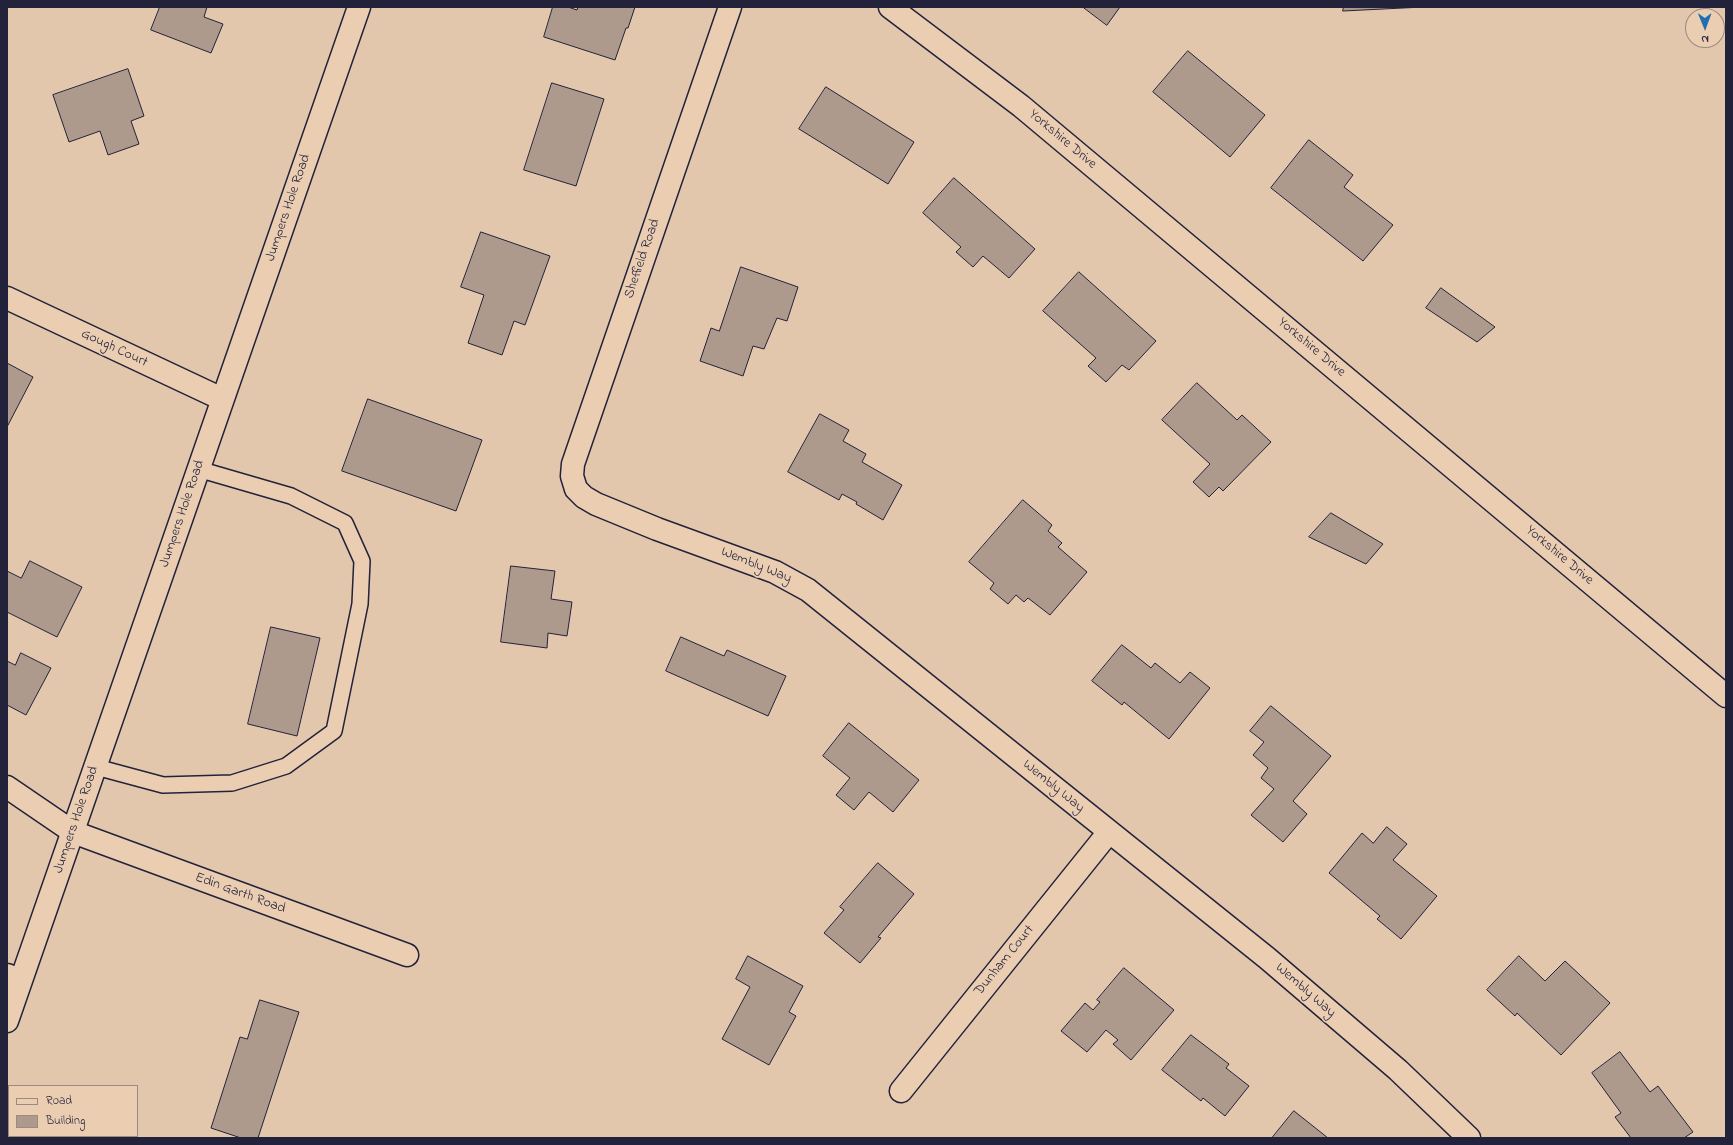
<!DOCTYPE html>
<style>
body{margin:0}
#map{position:relative;width:1733px;height:1145px;overflow:hidden;background:#e3c7ad;font-family:"Indie Flower",sans-serif}
canvas{display:block}
.frame{position:absolute;inset:0;border:8px solid #22223b;pointer-events:none}
.legend{position:absolute;left:8px;top:1085px;width:130px;height:52px;box-sizing:border-box;background:#ebceb2;border:1px solid #9b8982;margin:0;padding:5px 7px;list-style:none;font-size:12px;color:#22223b}
.legend li{display:flex;align-items:center;gap:8px;height:20px}
.legend b{width:20px;border:1px solid #9b8982}
.north{position:absolute;left:1685px;top:8px;width:40px;height:40px;box-sizing:border-box;background:#ebceb2;border:1px solid #9b8982;border-radius:50%;rotate:179deg;font-size:11px;font-weight:700;line-height:16px;text-align:center;color:#22223b}
.north::after{content:'';display:block;margin:auto;width:14px;height:18px;background:#1f6fb2;clip-path:polygon(50% 0,100% 100%,50% 72%,0 100%)}
</style>
<div id="map">
<canvas width="1733" height="1145"></canvas>
<div class="frame"></div>
<ul class="legend">
<li><b style="height:5px;background:#ebceb2"></b>Road</li>
<li><b style="height:11px;background:#ad9a8d"></b>Building</li>
</ul>
<div class="north">N</div>
</div>
<script>
const g = document.querySelector('canvas').getContext('2d');
g.lineJoin = 'round';
function fill(path, color) {
  g.fillStyle = color;
  g.fill(path, 'evenodd');
}
function strokePath(path, color, width, dash) {
  g.strokeStyle = color;
  g.lineWidth = width;
  g.lineCap = dash ? 'butt' : 'round';
  g.setLineDash(dash || []);
  g.stroke(path);
}
function label(font, color, halo, rows, align = 'center') {
  g.font = font + ' "Indie Flower",sans-serif';
  g.lineWidth = 3.5;
  g.setLineDash([]);
  g.textBaseline = 'middle';
  g.strokeStyle = halo;
  g.fillStyle = color;
  for (const [text, x, y, turn = 0] of rows) {
    g.save();
    g.translate(x, y);
    g.rotate((+turn || 0) * Math.PI / 180);
    g.textAlign = isNaN(turn) ? turn : align;
    if (halo) g.strokeText(text, 0, 0);
    g.fillText(text, 0, 0);
    g.restore();
  }
}
const building = new Path2D(`
 M160 7H207L204 17 223 24 211 53 151 30Z
 M553 7H568L577 10 578 7H635L628 28H626L615 60 544 37Z
 M1083 7H1120L1107 25Z
 M1344 7H1423L1343 11Z
 M1188 51 1265 115 1230 157 1153 92Z
 M128 69 144 116 131 121 139 144 108 155 100 131 69 142 53 95Z
 M552 83 604 99 576 186 524 170Z
 M826 87 914 142 888 184 799 129Z
 M1309 140 1353 175 1344 187 1393 225 1363 261 1271 188Z
 M954 178 1035 249 1009 278 983 256 973 267 956 252 961 247 923 213Z
 M481 232 550 256 525 325 514 321 502 355 468 343 484 295 461 287Z
 M741 267 798 287 787 321 777 318 764 349 753 346 743 376 700 361 711 328 719 331Z
 M1079 272 1156 341 1129 370 1122 365 1106 382 1088 366 1096 358 1043 311Z
 M1441 288 1495 327 1477 342 1426 308Z
 M7 363 33 377 7 427Z
 M1197 383 1237 420 1242 415 1271 442 1223 491 1219 487 1209 497 1193 482 1210 464 1162 420Z
 M368 399 482 440 456 511 342 471Z
 M820 414 849 430 843 441 866 454 862 462 902 485 883 520 856 504 857 502 842 494 839 500 788 472Z
 M1023 500 1052 525 1048 531 1062 543 1058 547 1087 572 1050 615 1028 598 1024 602 1016 595 1008 604 990 589 994 583 969 562Z
 M1331 513 1383 544 1366 564 1309 537Z
 M30 561 82 587 57 637 7 612V571L21 578Z
 M511 566 555 571 551 599 572 602 567 636 548 633 547 648 501 642Z
 M271 627 320 638 297 736 248 724Z
 M681 637 724 656 727 650 786 676 768 716 666 671Z
 M1122 645 1151 668 1155 663 1180 683 1190 672 1210 688 1169 739 1124 702 1122 705 1092 681Z
 M21 653 51 668 26 715 7 705V661L15 665Z
 M1271 706 1331 756 1293 801 1307 814 1283 842 1251 815 1274 789 1261 778 1268 768 1253 755 1264 742 1250 731Z
 M849 723 919 780 893 812 869 792 854 810 836 795 850 778 823 756Z
 M1387 827 1407 844 1393 860 1437 896 1401 939 1377 919 1380 916 1329 873 1362 833 1373 843Z
 M878 863 914 894 878 937 881 938 860 963 824 933 844 910 840 907Z
 M748 956 803 986 789 1012 796 1016 769 1065 722 1039 750 987 736 979Z
 M1519 956 1545 981 1565 961 1610 1003 1561 1055 1517 1013 1515 1016 1487 990Z
 M1124 968 1174 1010 1131 1060 1113 1044 1118 1040 1106 1030 1087 1052 1061 1031 1085 1003 1093 1010 1100 1002 1097 1000Z
 M260 1000 299 1012 258 1138H241L211 1128 240 1037 247 1039Z
 M1191 1035 1229 1064 1226 1068 1249 1086 1225 1116 1203 1098 1201 1101 1162 1070Z
 M1620 1052 1650 1092 1658 1086 1693 1132 1684 1138H1631L1615 1117 1621 1113 1592 1073Z
 M1294 1111 1328 1138H1272Z`);
const lane = new Path2D(`
 M96 767 163 785 232 783 286 766 334 731 360 604 362 561 345 523 291 496 198 469`);
const street = new Path2D(`
 M730 7 573 464 572 476 576 489 584 497 596 504 657 529 775 572 808 590 1267 958 1398 1070 1469 1138
 M890 7 1021 106 1726 696
 M7 298 222 399
 M7 787 73 832 407 955
 M7 975 20 980
 M901 1091 1109 832`);
const secondary = new Path2D(`
 M7 1021 359 7`);
const streetNames = [
 ["Yorkshire Drive",1062,140,40],
 ["Jumpers Hole Road",289,208,-71],
 ["Sheffield Road",643,259,-71],
 ["Yorkshire Drive",1311,348,40],
 ["Gough Court",114,349,25],
 ["Jumpers Hole Road",183,514,-71],
 ["Yorkshire Drive",1559,556,40],
 ["Wembly Way",756,566,22],
 ["Wembly Way",1053,787,39],
 ["Jumpers Hole Road",77,820,-71],
 ["Edin Garth Road",240,894,20],
 ["Dunham Court",1005,961,-51],
 ["Wembly Way",1305,991,41]
];
fill(building, '#ad9a8d');
strokePath(building, '#22223b', 1);
strokePath(lane, '#22223b', 18);
strokePath(street, '#22223b', 25);
strokePath(secondary, '#22223b', 25);
strokePath(lane, '#ebceb2', 15);
strokePath(street, '#ebceb2', 22);
strokePath(secondary, '#ebceb2', 22);
label('14px', '#22223b', '#ebceb2', streetNames);
</script>
